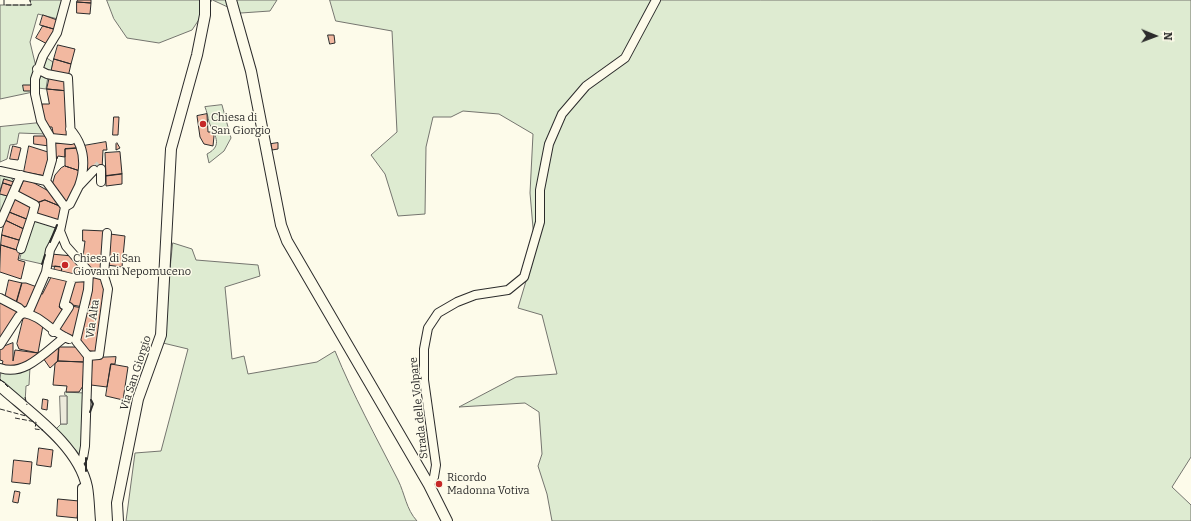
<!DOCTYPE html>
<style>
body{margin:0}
#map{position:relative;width:1191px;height:521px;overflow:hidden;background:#fdfbea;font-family:Bitter,serif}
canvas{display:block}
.north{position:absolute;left:1135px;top:16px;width:40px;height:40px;-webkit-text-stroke:3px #fdfbea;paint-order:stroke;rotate:91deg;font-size:11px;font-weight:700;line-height:16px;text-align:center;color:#2b2b2b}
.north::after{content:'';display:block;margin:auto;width:14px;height:18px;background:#2b2b2b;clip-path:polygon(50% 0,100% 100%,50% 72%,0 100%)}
</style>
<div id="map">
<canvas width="1191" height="521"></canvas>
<div class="north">N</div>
</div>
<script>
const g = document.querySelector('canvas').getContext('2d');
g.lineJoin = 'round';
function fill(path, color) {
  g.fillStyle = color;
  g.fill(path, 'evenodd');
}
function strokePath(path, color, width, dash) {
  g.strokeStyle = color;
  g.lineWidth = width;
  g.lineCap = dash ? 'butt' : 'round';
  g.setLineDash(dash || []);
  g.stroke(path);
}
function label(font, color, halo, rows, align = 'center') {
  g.font = font + ' Bitter,serif';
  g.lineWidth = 3;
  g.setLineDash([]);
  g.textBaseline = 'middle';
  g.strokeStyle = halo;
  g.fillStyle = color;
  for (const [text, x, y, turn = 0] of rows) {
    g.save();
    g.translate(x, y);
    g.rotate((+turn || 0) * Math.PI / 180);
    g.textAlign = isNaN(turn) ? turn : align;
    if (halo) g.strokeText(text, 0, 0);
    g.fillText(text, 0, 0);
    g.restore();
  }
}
const green = new Path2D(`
 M30 0H63L58 19 38 14 30 42 36 67 33 92 0 99V5H31Z
 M107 0H212L192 30 159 43 127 38 114 19Z
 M213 0H277L270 11 241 13Z
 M330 0H1191V457L1172 487 1191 505V521H552L547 494 538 466 542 454 539 412 525 403 459 407 516 377 557 374 542 315 518 308 535 251 530 193 533 134 499 114 463 111 451 117H433L426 147 425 214 398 216 385 174 371 155 397 132 392 31 336 21Z
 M45 57 53 62 51 73 40 68Z
 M38 74 48 76 46 89 38 88Z
 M222 105 231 138 224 151 209 163 207 154C224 145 214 135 209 122 208 117 207 112 205 107Z
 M39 123 45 134 19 133 17 144 10 145 7 159 0 162V127Z
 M0 174 10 176 15 183 4 179 0 190Z
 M0 194 11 197 0 217Z
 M32 218 57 225 42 264 20 259Z
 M173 243 192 249 196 260 258 265 260 276 225 287 232 359 244 356 248 374 317 362 335 351C353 395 376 437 398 480 405 494 406 509 417 521H126L135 453 161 451 188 349 163 343Z
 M30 367 29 385 26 386 25 403 0 379 1 371Z
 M65 392 84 393 81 456 56 429 61 424H67V396L65 395Z`);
const parking = new Path2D(`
 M60 396H67V424H61Z`);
const building = new Path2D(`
 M78 0H91V3L77 2Z
 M77 2 91 3 90 14 77 13Z
 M43 15 60 21 57 30 40 25Z
 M43 26 57 30 49 45 36 38Z
 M328 35H334L335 43 330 44Z
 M58 45 75 49 71 64 54 59Z
 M54 59 71 64 68 77 51 73Z
 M50 76 67 79 68 91 47 89Z
 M23 85H31L32 91H24Z
 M47 89 68 91 70 139 54 138 52 127H48L42 116V104H49Z
 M207 114 208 132H213L214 136 213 146 204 144 200 137 197 116Z
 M114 117H119L118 135H113Z
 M34 136H48L49 146 34 144Z
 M106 142 107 150H103L102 169 87 171 83 146Z
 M56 143 79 144V148L65 149V157L58 156 57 159 53 158Z
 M117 143 120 148 116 150V144Z
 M278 143V149L272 150 271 144Z
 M13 146 21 148 18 160 10 159Z
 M29 146 51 153 46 176 24 172Z
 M79 148 83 172 65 166V149Z
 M120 152 122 174 106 176 105 153Z
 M65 166 83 172 68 203 57 194 52 185 55 175 61 168Z
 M122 174V184L106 186V176Z
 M25 178 54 194 62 207 45 200 37 203 26 199 19 192Z
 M4 179 14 182 13 186 3 183Z
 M3 183 15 187 11 197 0 194Z
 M15 199 33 208 29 220 9 212Z
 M45 200 62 207 61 223 33 215 37 203Z
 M9 212 29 220 26 230 5 220Z
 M5 220 26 230 22 241 2 235Z
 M83 230 105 231 104 272H92L83 257 85 241H83Z
 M110 234 125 236 122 267 107 265Z
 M2 235 22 241 20 251 1 245Z
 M1 245 20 251 18 260 25 262 21 279 0 272Z
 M51 254 73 256 80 263 79 275 61 274 62 267 50 266Z
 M55 266 62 267 61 272H54Z
 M53 274 70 282 59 307 65 312 53 328 31 311 40 293 42 294Z
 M92 275 99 276 106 285 97 352 84 350 78 333Z
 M87 279 83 307 67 304 73 280Z
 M9 280 22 283 16 304 5 298Z
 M22 283H26L37 287 29 309 16 304Z
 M0 300 18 309 10 328 0 343Z
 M71 306 83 308 72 338 57 332Z
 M24 316H32L43 325 38 353 19 349 17 344Z
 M13 343V361L15 350 38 353 24 367 1 368 3 361 0 360V348Z
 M59 347 58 361 50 368 43 358Z
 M59 347H78L83 353 84 362 58 361Z
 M116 357 115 364H111L107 387 91 385 92 358Z
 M58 361 84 362 83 386 79 392H66L67 386 53 385 55 364Z
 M111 364 128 367 123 400 106 396Z
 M43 399 48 400 47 410 42 409Z
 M39 448 53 450 51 467 37 465Z
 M14 460 32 462 30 484 12 482Z
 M15 491 20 492 18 503 13 502Z
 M58 499 79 501 77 518 57 516Z`);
const minorTunnel = new Path2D(`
 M94 170 101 163V169`);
const minor = new Path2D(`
 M37 69 47 74 68 78 71 140 51 138
 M70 129C85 146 86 166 79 186
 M101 169V182
 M0 171 46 181
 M14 194 35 205 32 216 61 225
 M65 207 70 204 79 186 94 170
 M0 223 21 175
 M60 231 66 246 89 272
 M21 249 32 216
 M46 272 72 278 88 277
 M104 276 107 233
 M0 298 19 308 24 313
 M24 313C42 316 51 332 69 339
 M53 332 69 307 64 305 72 278
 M0 345 19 316 30 309 46 272 50 250 60 231 65 207 46 181 52 160 51 138 41 121 35 94V79L43 56 57 33 66 0
 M88 356 99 355 108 289 104 276 89 272
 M0 368C25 377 46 351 65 337
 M78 464 83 458 85 446 88 356 76 341 88 290 89 272
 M429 485 434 477 436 465 424 380V349L428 328 438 313 457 302 475 295 508 290 524 277 540 222V190L549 144 562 114 586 86 625 58 656 0
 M82 521V488L87 486`);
const tertiary = new Path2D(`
 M231 0 251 71 281 225 287 241 429 485 447 521
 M0 386C30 413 79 446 87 487 89 498 89 510 90 521
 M118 521 117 503 138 399 161 335 171 149 197 55 205 15V0`);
const fence = new Path2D(`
 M4 0V5H31L30 0
 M0 379 8 387
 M25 397 27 405
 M0 409 26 416
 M15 418 36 422 35 429 43 430`);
const wall = new Path2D(`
 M50 242 57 225
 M42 264 45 255
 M90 412 93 404 91 400
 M86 471V458`);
const markers = [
 [203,124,4,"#c62828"],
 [65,265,4,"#c62828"],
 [439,484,4,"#c62828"]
];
const poiNames = [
 ["Chiesa di",211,118],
 ["San Giorgio",211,131],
 ["Chiesa di San",73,259],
 ["Giovanni Nepomuceno",73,272],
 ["Ricordo",447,478],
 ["Madonna Votiva",447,491]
];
const streetNames = [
 ["Via Alta",93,319,-82],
 ["Via San Giorgio",136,373,-72],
 ["Strada delle Volpare",419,408,-96]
];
fill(green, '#deebd1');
strokePath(green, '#74746e', 1);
fill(parking, '#eceadb');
strokePath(parking, '#74746e', 1);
fill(building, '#f2b8a0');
strokePath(building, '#2b2b2b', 1);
strokePath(minorTunnel, '#d3d1c4', 8, [8, 4]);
strokePath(minor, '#2b2b2b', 10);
strokePath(tertiary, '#2b2b2b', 12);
strokePath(minor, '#fdfbea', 8);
strokePath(tertiary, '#fdfbea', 10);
strokePath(fence, '#2b2b2b', 1, [5, 2]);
strokePath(wall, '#2b2b2b', 2);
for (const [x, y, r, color] of markers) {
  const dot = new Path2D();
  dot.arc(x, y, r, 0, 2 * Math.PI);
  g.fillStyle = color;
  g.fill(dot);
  strokePath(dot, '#fdfbea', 1.5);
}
label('11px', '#2b2b2b', '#fdfbea', poiNames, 'left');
label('11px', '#2b2b2b', '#fdfbea', streetNames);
</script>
